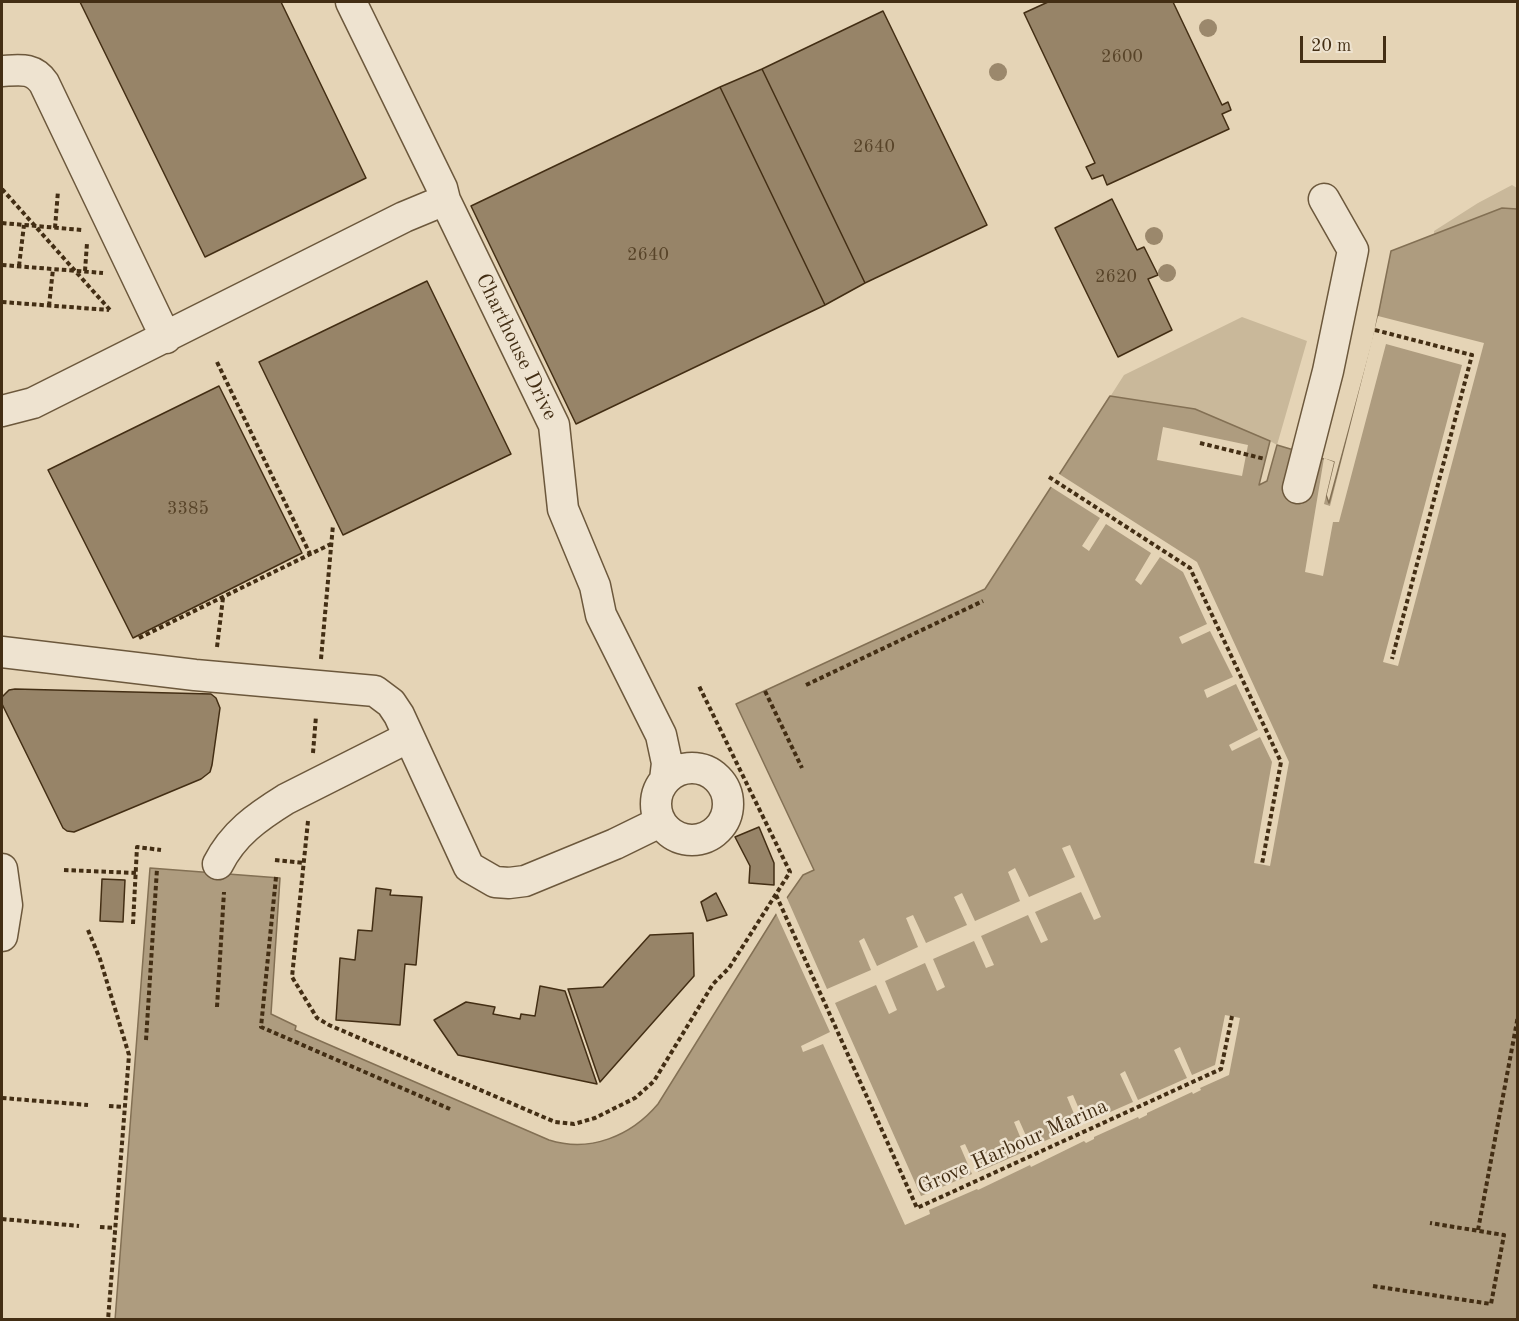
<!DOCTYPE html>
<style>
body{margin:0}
#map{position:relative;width:1519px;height:1321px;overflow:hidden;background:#e5d4b6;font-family:"Old Standard TT",serif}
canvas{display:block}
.frame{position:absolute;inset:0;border:3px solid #432e14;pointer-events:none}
.scale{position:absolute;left:1300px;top:36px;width:86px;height:27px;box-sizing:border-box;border:3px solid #432e14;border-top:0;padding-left:8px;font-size:18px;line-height:21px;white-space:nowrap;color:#432e14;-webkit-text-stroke:4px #eee3d0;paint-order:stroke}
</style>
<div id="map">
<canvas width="1519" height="1321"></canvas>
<div class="frame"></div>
<div class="scale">20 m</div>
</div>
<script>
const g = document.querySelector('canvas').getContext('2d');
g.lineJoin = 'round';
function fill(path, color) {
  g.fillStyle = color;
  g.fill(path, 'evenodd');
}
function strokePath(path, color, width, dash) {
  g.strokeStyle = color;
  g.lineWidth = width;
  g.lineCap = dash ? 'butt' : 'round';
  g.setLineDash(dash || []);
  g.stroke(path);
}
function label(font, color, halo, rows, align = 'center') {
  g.font = font + ' "Old Standard TT",serif';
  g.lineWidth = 5;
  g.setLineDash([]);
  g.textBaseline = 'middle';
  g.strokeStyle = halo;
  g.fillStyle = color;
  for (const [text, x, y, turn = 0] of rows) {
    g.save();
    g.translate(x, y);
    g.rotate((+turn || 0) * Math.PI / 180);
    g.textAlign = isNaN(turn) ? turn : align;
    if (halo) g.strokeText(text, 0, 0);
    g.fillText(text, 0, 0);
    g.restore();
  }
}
const green = new Path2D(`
 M1512 185 1517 188V244L1435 247 1434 231 1478 203Z
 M1242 317 1307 341 1277 445 1270 441 1268 448 1099 414 1124 375Z`);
const water = new Path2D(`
 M1502 208 1517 209V1319L115 1320 150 868 280 878 271 1014 296 1026 295 1030 549 1140C590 1153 631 1136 658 1104L782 905 803 875 814 870 736 704 985 589 1110 396 1195 409 1270 441 1259 485 1267 481 1277 445 1334 462 1326 495 1329 503 1373 341 1391 251Z`);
const pier = new Path2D(`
 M1378 316 1484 343 1398 666 1383 662 1462 365 1386 344 1339 522H1333L1323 576 1305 572 1324 458 1334 462 1324 504 1330 506Z
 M1163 427 1248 445 1242 476 1157 460Z
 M1056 472 1197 562 1289 762 1270 866 1254 863 1272 762 1260 737 1232 751 1229 745 1258 730 1236 684 1207 698 1204 690 1233 677 1210 631 1182 644 1179 637 1207 624 1183 572 1160 557 1141 585 1135 580 1151 553 1106 524 1089 551 1082 546 1100 518 1048 485Z
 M1070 845 1101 917 1094 920 1081 892 1035 912 1048 940 1041 943 1028 915 981 936 994 965 986 968 974 941 933 959 945 987 937 991 925 963 885 981 897 1010 889 1014 876 985 835 1003 921 1196 972 1174 960 1146 965 1144 978 1172 1026 1151 1014 1122 1019 1120 1031 1147 1079 1126 1067 1097 1073 1095 1085 1123 1133 1102 1120 1074 1125 1071 1138 1100 1187 1078 1174 1050 1180 1047 1192 1075 1215 1065 1225 1015 1240 1018 1229 1075 1200 1088 1201 1090 1193 1094 1192 1092 1147 1113V1115L1139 1119 1138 1117 1094 1137V1139L1086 1143 1084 1141 1031 1167 1030 1165 978 1190 977 1189 929 1210 930 1214 905 1225 823 1044 803 1052 801 1046 830 1032 775 911 786 896 827 989 871 970 859 941 864 938 877 966 918 947 906 918 913 915 926 943 967 925 954 897 962 893 975 921 1020 901 1008 872 1015 868 1029 897 1075 877 1062 848Z`);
const building = new Path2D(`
 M80 2H281L366 178 205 257Z
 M1048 2H1173L1222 105 1228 102 1231 110 1222 114 1229 129 1107 185 1103 175 1092 179 1086 167 1095 163 1024 13Z
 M883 11 987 225 865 283 762 69Z
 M762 69 865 283 825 305 720 87Z
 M720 87 825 305 576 424 471 206Z
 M1112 199 1137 250 1144 247 1158 275 1148 279 1172 330 1118 357 1055 228Z
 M427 281 511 454 343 535 259 362Z
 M219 386 302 553 133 638 48 470Z
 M15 689 211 694 216 698 220 708 212 765 210 772 201 779 74 832 67 831 63 828 2 704V697L9 690Z
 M759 827 774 863V885L749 883 750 866 735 837Z
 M102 879 125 880 123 922 100 921Z
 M376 888 391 890 390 895 422 897 416 965 405 964 400 1025 336 1020 340 958 355 960 358 930 372 931Z
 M716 893 727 915 707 921 701 902Z
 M693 933 694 976 600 1082 568 989 603 987 650 935Z
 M540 986 565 991 597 1084 458 1055 434 1020 466 1002 495 1007 493 1014 520 1019 521 1014 535 1016Z`);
const path = new Path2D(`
 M2 189 110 310
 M2 223 82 230
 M55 228 58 191
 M2 265 103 273
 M19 266 24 225
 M85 271 87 243
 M2 302 109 310
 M49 306 53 269
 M1375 330 1472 355 1392 659
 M217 362 310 554
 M1200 443 1265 459
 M1049 477 1190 568 1281 762 1262 864
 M139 638 331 544
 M217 647 223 598
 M321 659 333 525
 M806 685 983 601
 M765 691 802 768
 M313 753 316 716
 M308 821 292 977 317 1018 329 1025 555 1122 574 1124 595 1118 635 1098 654 1081 713 984 729 968 790 872 699 686
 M275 860 304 863
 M64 870 136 873
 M276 877 261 1027 450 1109
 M776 895 917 1208 1221 1069 1232 1016
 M133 924 137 847 161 850
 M88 930 100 959 129 1055 108 1320
 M217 1007 224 892
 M146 1040 157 869
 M2 1098 88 1105
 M109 1106 124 1107
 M2 1219 79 1226
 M100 1227 115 1228
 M1478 1230 1518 1016
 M1373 1286 1491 1304 1504 1235 1430 1223`);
const minor = new Path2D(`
 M351 2 442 188 445 200 554 425 563 509 595 586 601 615 661 735 667 763 665 780
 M2 71C20 70 33 67 44 83L166 338
 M2 411 33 403 404 217 445 200
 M1298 488 1328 371 1353 250 1324 199
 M2 652 195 675 375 691 391 703 399 715 469 867 495 882 509 883 525 881 615 844 660 822
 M656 804a36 36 0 1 1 72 0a36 36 0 1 1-72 0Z
 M218 864C233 834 257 817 286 799L409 737
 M2 869 7 905 2 936`);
const trees = [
 [1208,28],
 [998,72],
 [1154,236],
 [1167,273]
];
const numberNames = [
 ["2600",1122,57],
 ["2640",874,147],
 ["2640",648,255],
 ["2620",1116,277],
 ["3385",188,509]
];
const streetNames = [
 ["Charthouse Drive",516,347,64],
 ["Grove Harbour Marina",1013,1147,-24]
];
fill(green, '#c9b89a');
fill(water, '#ae9c7f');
strokePath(water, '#837054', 1.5);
fill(pier, '#e5d4b6');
fill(building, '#978468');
strokePath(building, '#432e14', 1.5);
strokePath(minor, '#6c583c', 33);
strokePath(path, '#432e14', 4, [4.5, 3]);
strokePath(minor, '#eee3d0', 30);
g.fillStyle = '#9b886c';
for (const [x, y] of trees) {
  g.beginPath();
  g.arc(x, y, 9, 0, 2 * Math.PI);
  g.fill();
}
label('18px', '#584429', null, numberNames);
label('21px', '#432e14', '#eee3d0', streetNames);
</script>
